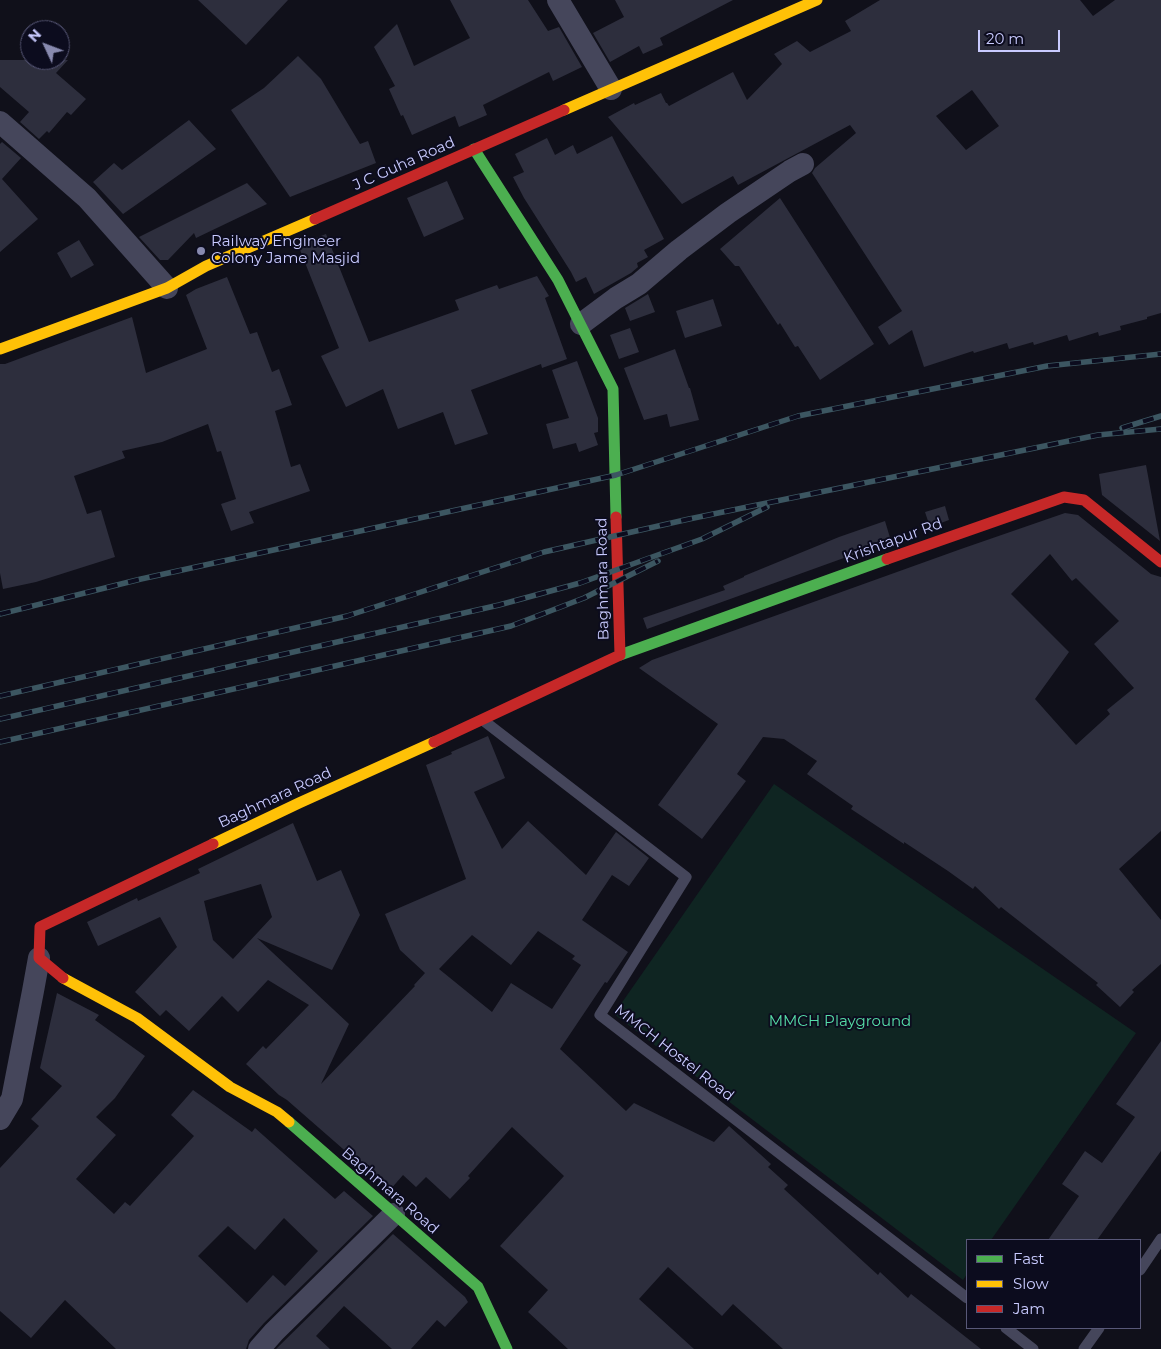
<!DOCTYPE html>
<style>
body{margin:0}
#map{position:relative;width:1161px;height:1349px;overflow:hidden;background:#10101a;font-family:Montserrat,sans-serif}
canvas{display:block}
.legend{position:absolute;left:966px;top:1239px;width:175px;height:90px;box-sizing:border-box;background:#0c0c1e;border:1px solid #585878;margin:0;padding:6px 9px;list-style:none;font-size:15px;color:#c9cbff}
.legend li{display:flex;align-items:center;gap:10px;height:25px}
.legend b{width:25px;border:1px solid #585878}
.north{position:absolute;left:20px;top:20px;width:50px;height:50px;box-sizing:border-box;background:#0c0c1e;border:1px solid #585878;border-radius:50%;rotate:313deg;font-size:14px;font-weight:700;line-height:20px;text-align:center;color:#c9cbff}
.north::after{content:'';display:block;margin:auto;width:18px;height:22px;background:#888aaf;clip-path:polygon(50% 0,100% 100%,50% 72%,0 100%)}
.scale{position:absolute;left:978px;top:30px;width:82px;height:22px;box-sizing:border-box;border:2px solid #c9cbff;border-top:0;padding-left:6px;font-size:15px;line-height:18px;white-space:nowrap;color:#c9cbff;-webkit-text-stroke:4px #0c0c1e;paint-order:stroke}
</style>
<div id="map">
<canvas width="1161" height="1349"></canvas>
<ul class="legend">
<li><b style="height:6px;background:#4caf50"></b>Fast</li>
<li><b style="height:6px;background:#ffc107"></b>Slow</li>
<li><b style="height:6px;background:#c62828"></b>Jam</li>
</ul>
<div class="north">N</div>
<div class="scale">20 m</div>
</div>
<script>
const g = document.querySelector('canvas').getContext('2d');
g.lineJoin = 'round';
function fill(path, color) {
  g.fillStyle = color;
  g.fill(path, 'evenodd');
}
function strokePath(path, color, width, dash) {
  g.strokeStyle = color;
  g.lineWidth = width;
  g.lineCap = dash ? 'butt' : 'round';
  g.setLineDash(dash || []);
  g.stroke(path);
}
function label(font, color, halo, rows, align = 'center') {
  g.font = font + ' Montserrat,sans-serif';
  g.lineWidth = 4;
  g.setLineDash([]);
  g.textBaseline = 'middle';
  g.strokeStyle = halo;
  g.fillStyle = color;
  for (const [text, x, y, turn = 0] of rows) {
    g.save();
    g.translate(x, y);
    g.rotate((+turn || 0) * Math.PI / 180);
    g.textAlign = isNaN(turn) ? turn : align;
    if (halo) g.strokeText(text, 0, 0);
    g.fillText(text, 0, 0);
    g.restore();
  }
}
const green = new Path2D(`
 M774 784 1136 1033 991 1240H967V1274L963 1280 614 1014Z`);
const building = new Path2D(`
 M198 0H288L246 45Z
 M450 0H528L548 31 559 27 582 67 553 81 549 72 483 105 487 115 459 127 455 116 412 135 403 115 401 116 389 89 395 86 374 47 397 24 414 66 470 38Z
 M615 0H733L660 38 663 45 643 54 639 46 610 62 593 33 624 17Z
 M880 0H1080L1093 16 1115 0H1161V313L1147 317V319L1120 326 1121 330 1099 336 1098 332 1069 341 1067 335 1034 345 1033 342 1009 349 1007 343 974 353 973 351 924 367 912 330 889 345 878 327 902 311 812 173 815 168 856 133 850 125 738 185 733 176 682 204 608 117 634 103 635 105 661 93 666 103H667L669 106 733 72 747 100 782 64 774 54 797 41 810 52 851 31 845 21ZM972 90 999 126 966 150 936 116Z
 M298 56 321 79 360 144 368 141 376 163 290 197 231 110 264 88Z
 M0 60H68L56 73 86 99 71 115 67 112 49 133 47 131 39 139 20 122 29 112 0 87Z
 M189 120 216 149 123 214 93 182 114 163 122 170Z
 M612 136 664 239 644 250 648 257 637 263 638 267 631 273 594 294 586 277 576 282 571 272 524 198 513 177 524 172 515 154 547 138 555 155 573 145 577 154Z
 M2 142 21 158 2 179 38 219 0 252V144Z
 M447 181 464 219 424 237 407 198Z
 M247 183 267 204 196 238 194 233 168 260H160L139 237Z
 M780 198 874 344 820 380 798 346 795 347 780 323 778 325 739 266H735L720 249Z
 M326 234 369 342 459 310 455 300 497 285 499 289 537 276 549 296 545 298 567 359 542 368 541 364 471 390 488 434 455 445 443 412 398 429 383 389 346 407 321 356 339 348 298 245Z
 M79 240 94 265 71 278 57 253Z
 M227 277 250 334 257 332 272 372 279 369 292 405 275 411 291 467 300 464 310 491 249 512 254 523 231 531 221 504 236 499 221 451 217 452 208 424 162 442 122 451 125 458 74 476 87 514 101 510 115 557 36 582 3 589 0 573V364H5L132 317 146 373 207 349 186 295 196 289Z
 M648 294 655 312 630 321 625 308Z
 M713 299 722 326 685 338 676 311Z
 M630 328 639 352 619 359 610 335Z
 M675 349 689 388H690L699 420 670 427 667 414 644 420 624 368Z
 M577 361 598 418V432L594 433 598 445 579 452 576 443 553 449 546 424 569 418 552 370Z
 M1146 465 1160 541 1102 495 1099 474Z
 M945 506 949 520 930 527 925 512Z
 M1065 513 1078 515 1151 574 1161 577V831L1119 869 1161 920V964L1132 990 1134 992 1120 1007 1096 985 1098 983 1001 907 999 909 975 886 973 889 948 871 904 842V844L851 809 853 806 807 774 817 761 784 739 763 737 737 774 746 781 702 839 658 805 718 724 639 668 652 660 961 549ZM1050 554 1072 581 1076 578 1119 621 1094 644 1134 688 1107 710 1110 714 1076 745 1035 699 1069 652 1011 594Z
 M885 521 891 541 647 629 643 618 725 590 723 586 744 577V576L839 537Z
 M488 736 505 778 474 792 502 849 528 821 586 875 616 832 649 858 629 886 612 875 582 920 628 952 607 983 605 982 560 1049 626 1111 634 1103 714 1142 729 1126 771 1164 768 1167 788 1185 784 1189 878 1275 880 1272 908 1298 911 1294 981 1349H783L733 1304 722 1316 668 1267 639 1299 694 1349H568L528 1312 548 1290 500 1246 564 1176 512 1127 468 1176 470 1178 450 1199 426 1177 416 1187 403 1175 390 1190 287 1100 279 1095 246 1064 263 1046 266 1049 309 1005 268 980 238 1012 222 996 189 1031 166 1010 160 1016 135 992 177 947 160 917 98 946 87 922 137 898 138 901 200 873 198 869 293 823 317 881 341 870 360 915 332 970 257 938 349 1024 321 1084 415 986 414 985 425 973 400 950 385 914 466 879 426 765 452 754 451 752ZM261 884 272 917 233 959 213 940 204 901ZM538 931 575 956 572 959 581 965 552 1009 511 983 492 1012 439 969 472 935 511 965Z
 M57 993 99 1015 95 1020 145 1056 115 1098 96 1117 116 1135 76 1179 114 1214 125 1202 130 1206 194 1136 171 1115 193 1090 252 1132 255 1128 335 1199 344 1191 373 1216 264 1323 249 1340 246 1349H116L65 1300 31 1338 0 1311V1168L39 1126 31 1119 62 1086 40 1068ZM284 1218 318 1251 285 1286 273 1275 247 1303 198 1256 228 1226 255 1250Z
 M1161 1041V1151L1097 1240H1048L1079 1196 1062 1184 1085 1151 1102 1163 1135 1117 1116 1104Z
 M393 1234 465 1297 468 1302 445 1327 437 1320 411 1349H392L344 1306 316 1336 330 1349H276Z`);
const lane = new Path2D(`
 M484 721 686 877 600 1015 967 1298
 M1140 1270 1161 1239
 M1006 1328 1033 1349
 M1084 1349 1099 1328`);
const street = new Path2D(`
 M558 0 611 89
 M0 122 87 198 167 288
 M581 324 616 298 639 284 679 250 728 213 790 171 803 164
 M0 1119 12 1099 33 991 39 958
 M259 1349 274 1332 394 1214`);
const fast = new Path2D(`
 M474 149 558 280 613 389 616 517
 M620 655 887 559
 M289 1122 478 1287 507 1349`);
const slow = new Path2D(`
 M564 110 817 0
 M0 349 167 288 206 266 315 219
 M213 844 299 803 434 742
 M63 978 137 1018 230 1087 277 1112 289 1122`);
const jam = new Path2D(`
 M315 219 564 110
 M887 559 1064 497 1084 500 1161 562
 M434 742 620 655 616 517
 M63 978 39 958 40 927 213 844`);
const rail = new Path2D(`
 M1122 428 1161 416
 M0 614 141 579 616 475 798 416 1047 366 1161 354
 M0 696 347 616 544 552 689 519 1098 435 1161 429
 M0 719 499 605 580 583 702 539 767 507
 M0 742 511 626 584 598 658 561`);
const markers = [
 [201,251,5,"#888aaf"]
];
const streetNames = [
 ["J C Guha Road",404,164,-24],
 ["Krishtapur Rd",893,541,-20],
 ["Baghmara Road",603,579,-91],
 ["Baghmara Road",275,798,-25],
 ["MMCH Hostel Road",674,1053,38],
 ["Baghmara Road",390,1191,41]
];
const poiNames = [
 ["Railway Engineer",211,242],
 ["Colony Jame Masjid",211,259]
];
const parkNames = [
 ["MMCH Playground",840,1022]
];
fill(green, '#0f2522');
fill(building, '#2d2e3d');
strokePath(lane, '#45465b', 11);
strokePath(street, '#45465b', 22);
strokePath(fast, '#4caf50', 11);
strokePath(slow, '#ffc107', 11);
strokePath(jam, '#c62828', 11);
strokePath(rail, '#3c5661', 5.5);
strokePath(rail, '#0c0c1e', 4, [11]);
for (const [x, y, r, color] of markers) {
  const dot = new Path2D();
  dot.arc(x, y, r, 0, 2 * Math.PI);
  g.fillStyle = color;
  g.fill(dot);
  strokePath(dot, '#0c0c1e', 2);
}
label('15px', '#c9cbff', '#0c0c1e', streetNames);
label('15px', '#c9cbff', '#0c0c1e', poiNames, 'left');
label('15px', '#56dea8', '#0c0c1e', parkNames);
</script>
